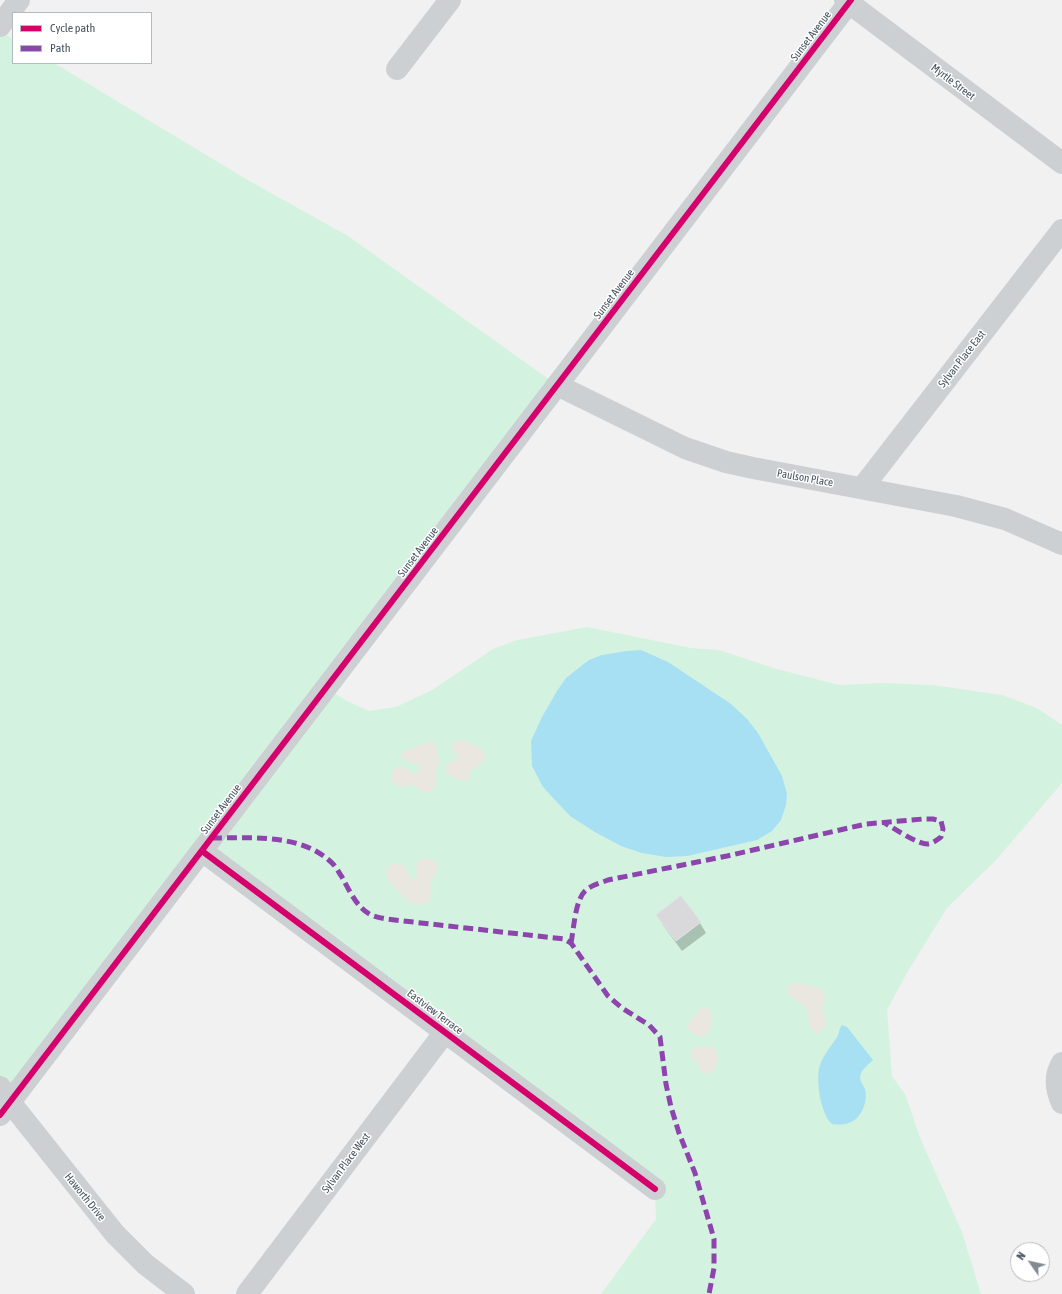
<!DOCTYPE html>
<style>
body{margin:0}
#map{position:relative;width:1062px;height:1294px;overflow:hidden;background:#f2f1f1;font-family:"Asap Condensed",sans-serif}
canvas{display:block}
.legend{position:absolute;left:12px;top:12px;width:140px;height:52px;box-sizing:border-box;background:#fff;border:1px solid #b5babf;margin:0;padding:5px 7px;list-style:none;font-size:12px;color:#46535f}
.legend li{display:flex;align-items:center;gap:8px;height:20px}
.legend b{width:20px;border:1px solid #b5babf}
.north{position:absolute;left:1010px;top:1242px;width:40px;height:40px;box-sizing:border-box;background:#fff;border:1px solid #b5babf;border-radius:50%;rotate:304deg;font-size:11px;font-weight:700;line-height:16px;text-align:center;color:#46535f}
.north::after{content:'';display:block;margin:auto;width:14px;height:18px;background:#828a92;clip-path:polygon(50% 0,100% 100%,50% 72%,0 100%)}
</style>
<div id="map">
<canvas width="1062" height="1294"></canvas>
<ul class="legend">
<li><b style="height:5px;background:#d6006c"></b>Cycle path</li>
<li><b style="height:5px;background:#8e44ad"></b>Path</li>
</ul>
<div class="north">N</div>
</div>
<script>
const g = document.querySelector('canvas').getContext('2d');
g.lineJoin = 'round';
function fill(path, color) {
  g.fillStyle = color;
  g.fill(path, 'evenodd');
}
function strokePath(path, color, width, dash) {
  g.strokeStyle = color;
  g.lineWidth = width;
  g.lineCap = dash ? 'butt' : 'round';
  g.setLineDash(dash || []);
  g.stroke(path);
}
function label(font, color, halo, rows, align = 'center') {
  g.font = font + ' "Asap Condensed",sans-serif';
  g.lineWidth = 3;
  g.setLineDash([]);
  g.textBaseline = 'middle';
  g.strokeStyle = halo;
  g.fillStyle = color;
  for (const [text, x, y, turn = 0] of rows) {
    g.save();
    g.translate(x, y);
    g.rotate((+turn || 0) * Math.PI / 180);
    g.textAlign = isNaN(turn) ? turn : align;
    if (halo) g.strokeText(text, 0, 0);
    g.fillText(text, 0, 0);
    g.restore();
  }
}
const green = new Path2D(`
 M0 31 13 39V63H54L246 179 348 236 557 385 326 688 347 701 369 711 396 707 432 690 493 649 517 640 587 627 691 648 719 650 777 669 839 685 883 683 932 685 1002 695 1037 708 1062 725V783L997 859 947 908 908 971 887 1010 892 1076 905 1094 921 1140 962 1232 981 1294H601L656 1219 655 1189 202 851 0 1115Z`);
const sand = new Path2D(`
 M459 740C469 741 483 747 486 757L482 763 470 771 469 779 467 781C459 780 450 777 445 770L447 764C451 761 456 762 457 755L452 749 451 745Z
 M431 742 436 746C437 751 439 757 439 762 438 766 435 770 435 774 435 783 437 792 425 793L414 785C410 785 405 787 401 786 388 784 390 774 397 766L403 767 415 774 418 772 421 768C416 761 410 763 403 760L402 753C406 751 426 742 431 742Z
 M426 858C445 862 435 872 431 883 430 888 431 894 430 900L423 905 410 903 387 879 386 871 391 864 399 863 405 867 411 879H414L417 877 416 864 420 860Z
 M796 983 820 988 826 997 822 1007C826 1016 829 1030 817 1034 804 1023 811 1020 807 1008L801 1003 789 996 787 987 790 985Z
 M701 1008H707L712 1014C711 1023 712 1033 702 1037L690 1032 687 1027 698 1011Z
 M709 1046 715 1048 718 1059 713 1071 706 1074 701 1071 696 1061 691 1058C690 1053 691 1050 694 1047H701Z`);
const water = new Path2D(`
 M641 650 668 662 731 704 747 719 758 733 782 776 787 794 786 805 781 820 772 831 757 840 687 856 666 857 642 853 621 846 595 832 570 816 543 787 532 766 531 741 542 717 557 691 566 678 589 660 602 655 627 651Z
 M842 1025 847 1027 873 1060C869 1064 862 1069 861 1074 858 1080 863 1084 865 1089 868 1101 862 1117 851 1122 845 1125 838 1125 832 1124 821 1115 815 1080 820 1065 823 1056 830 1047 836 1039 839 1035 839 1029 842 1025Z`);
const shadow = new Path2D(`
 M657 915 700 923 706 933 682 951 663 925Z`);
const building = new Path2D(`
 M681 896 701 922 676 941 656 915Z`);
const minor = new Path2D(`
 M845 0 1062 163
 M0 26 19 0
 M397 69 450 0
 M557 385 685 448 726 462 753 468 956 506 1005 519 1062 544
 M862 488 1062 230
 M202 851 655 1189
 M1062 1063C1054 1076 1056 1090 1062 1103
 M0 1087 10 1102 115 1234 145 1264 184 1294
 M0 1115 851 0
 M247 1294 445 1032`);
const quiet = new Path2D(`
 M212 838C251 838 303 833 333 864 337 868 339 873 342 877 349 890 357 908 371 915 376 917 381 918 386 919L564 939 571 943 608 996 622 1008 649 1025 660 1037 666 1084 671 1107 679 1133 695 1173 714 1239V1268L709 1294
 M571 943C574 928 575 901 585 891 591 885 601 883 608 880L727 856 866 824 923 819H933L941 821 943 829 941 837C937 840 932 844 927 844 917 844 892 827 883 822`);
const cycleway = new Path2D(`
 M202 851 655 1189
 M0 1115 851 0`);
const streetNames = [
 ["Sunset Avenue",811,36,-53],
 ["Myrtle Street",953,82,37],
 ["Sunset Avenue",614,294,-53],
 ["Sylvan Place East",962,359,-52],
 ["Paulson Place",805,478,10],
 ["Sunset Avenue",418,552,-53],
 ["Sunset Avenue",221,809,-53],
 ["Eastview Terrace",435,1012,37],
 ["Sylvan Place West",346,1163,-53],
 ["Haworth Drive",85,1197,51]
];
fill(green, '#d4f2e0');
fill(sand, '#e9e7e0');
fill(water, '#a6e0f2');
fill(shadow, '#0003');
fill(building, '#d9d9db');
strokePath(building, '#e3e3e4', 1);
strokePath(minor, '#cdd0d2', 22);
strokePath(quiet, '#8e44ad', 5, [10, 5]);
strokePath(cycleway, '#d6006c', 6);
label('11px', '#46535f', '#fff', streetNames);
</script>
